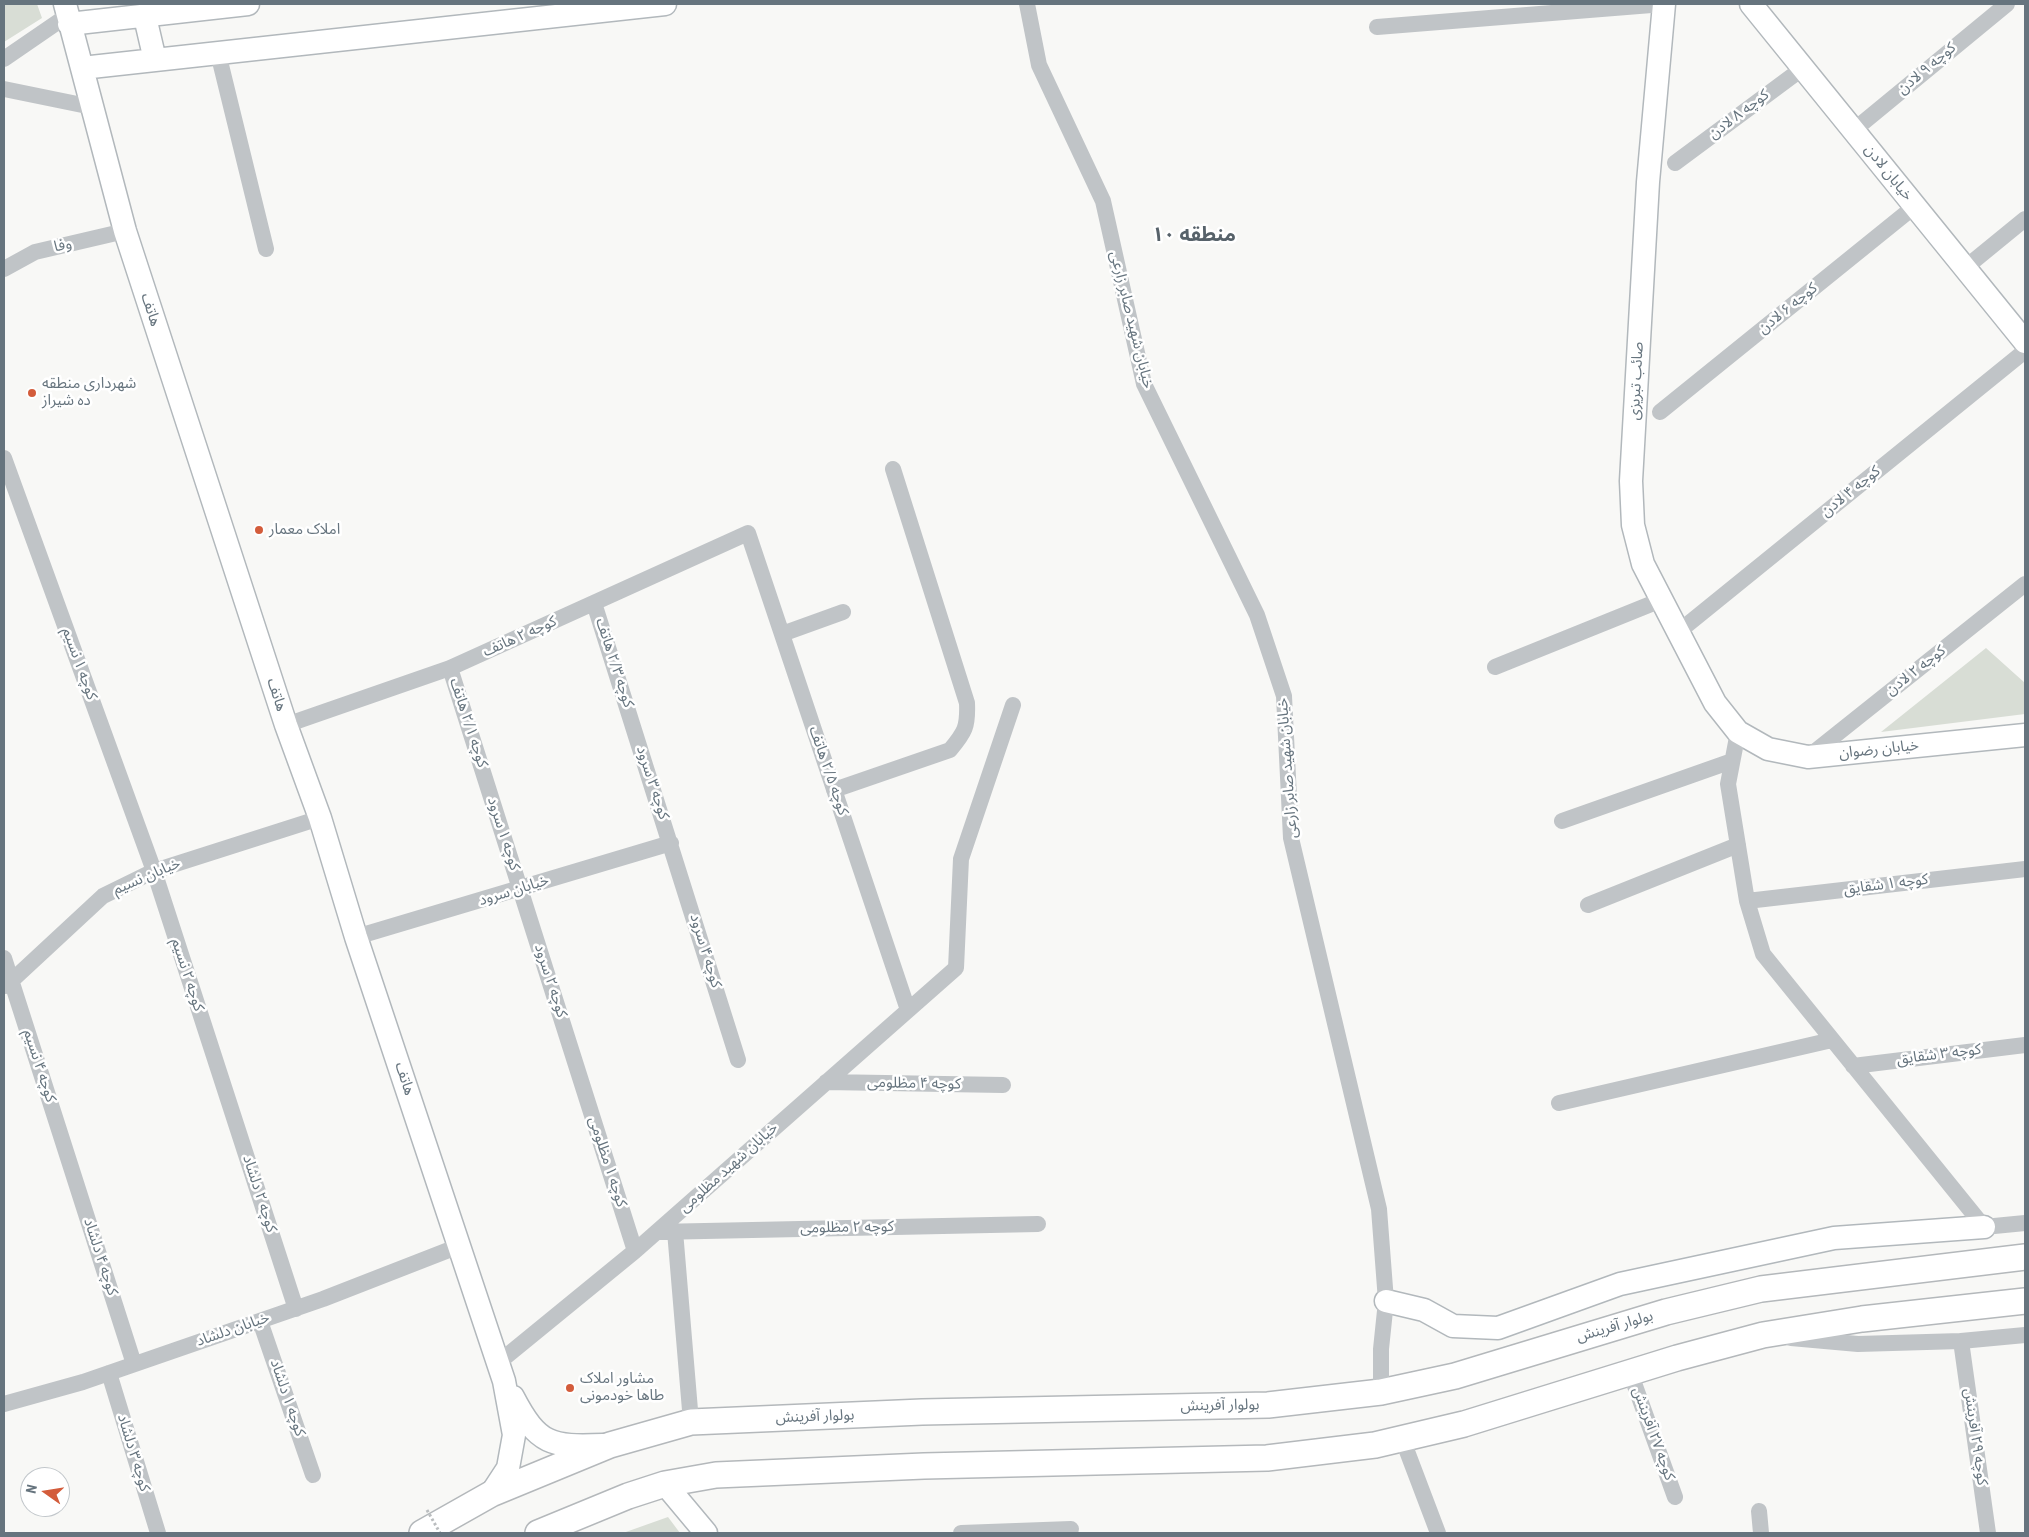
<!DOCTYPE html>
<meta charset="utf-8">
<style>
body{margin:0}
#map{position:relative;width:2029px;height:1537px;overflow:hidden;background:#f8f8f6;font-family:"Roboto Condensed",sans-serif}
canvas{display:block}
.frame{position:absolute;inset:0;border:5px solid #66747e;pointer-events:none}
.north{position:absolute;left:20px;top:1467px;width:50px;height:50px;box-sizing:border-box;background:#fff;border:1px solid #c2c7cb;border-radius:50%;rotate:283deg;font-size:14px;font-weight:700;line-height:20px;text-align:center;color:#66747e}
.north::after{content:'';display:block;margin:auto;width:18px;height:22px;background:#d35c3b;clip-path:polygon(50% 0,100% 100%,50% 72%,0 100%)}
</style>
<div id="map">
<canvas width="2029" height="1537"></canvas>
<div class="frame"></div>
<div class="north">N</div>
</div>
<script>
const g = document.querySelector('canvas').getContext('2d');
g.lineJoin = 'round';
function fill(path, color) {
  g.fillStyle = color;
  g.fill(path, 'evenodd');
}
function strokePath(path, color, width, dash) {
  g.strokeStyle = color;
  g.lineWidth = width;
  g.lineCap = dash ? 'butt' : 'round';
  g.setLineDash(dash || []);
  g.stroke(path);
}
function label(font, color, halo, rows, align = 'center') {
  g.font = font + ' "Roboto Condensed","Noto Sans Arabic",sans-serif';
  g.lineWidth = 5;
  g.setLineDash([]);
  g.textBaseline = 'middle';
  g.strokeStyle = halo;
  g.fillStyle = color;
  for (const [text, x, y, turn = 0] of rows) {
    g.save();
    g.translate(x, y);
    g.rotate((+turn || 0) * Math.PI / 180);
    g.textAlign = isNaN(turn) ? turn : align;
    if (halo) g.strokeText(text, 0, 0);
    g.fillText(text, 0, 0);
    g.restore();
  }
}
const green = new Path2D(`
 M4 4H37L42 18 4 42Z
 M1986 648 2025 683V714L1881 732Z
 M668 1517 680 1533H623Z`);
const street = new Path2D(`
 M1027 4 1039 65 1103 201 1144 384 1257 615 1284 696 1291 838 1379 1209 1386 1301 1381 1349V1392
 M1377 27 1664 4
 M218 53 266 249
 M4 59 68 15
 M4 89 92 107
 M1854 130 2007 4
 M1675 163 1803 68
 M1965 268 2025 219
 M4 269 35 252 125 231
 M1660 412 1915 206
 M4 458 154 871 296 1309
 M594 603 738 1060
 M1677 633 2025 351
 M782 634 843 612
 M1495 667 1661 600
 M450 668 635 1251
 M286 725 450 668 748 533 908 1010
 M1738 732 1728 784 1747 901 1763 954 1984 1227 2025 1223
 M1808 757 2025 584
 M834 790 950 750C965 732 968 727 967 703L893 469
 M1562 821 1732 761
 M1747 901 2025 869
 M1588 905 1738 845
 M356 937 671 843
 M4 958 134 1364
 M6 986 103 896 154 871 320 818
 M1853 1066 2025 1045
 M826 1082 1003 1085
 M1559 1103 1832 1040
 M675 1231 691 1422
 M657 1232 1038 1224
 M260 1321 313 1475
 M1791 1338 1858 1344 1961 1341 2025 1335
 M1961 1341 1988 1533
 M498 1363 635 1251 956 968 961 859 1013 705
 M1630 1372 1675 1497
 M109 1373 158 1533
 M4 1404 83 1382 323 1299 459 1246
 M1402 1438 1438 1533
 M1759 1511 1761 1533
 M961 1533 1071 1529`);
const secondary = new Path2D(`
 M65 4 125 231 286 725 320 818 356 937 504 1381 514 1435 508 1468 491 1494
 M1664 4 1648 182 1631 481 1633 525 1643 564 1715 703 1738 732 1768 749 1808 757 2025 735
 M1751 4 2025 342
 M145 17 155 60
 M69 24 248 4
 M82 68 665 4
 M1386 1301 1424 1310 1453 1326 1498 1328 1620 1284 1834 1238 1984 1227
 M513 1397C538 1445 551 1447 603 1445
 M665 1484 706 1533`);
const primary = new Path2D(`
 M422 1533 491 1494 610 1445 691 1422 922 1412 1268 1405 1381 1392 1455 1376 1666 1312 1761 1289 2025 1257
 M538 1533 628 1496 665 1484 716 1475 924 1466 1267 1458 1375 1445 1464 1424 1677 1358 1763 1335 1862 1319 2025 1301`);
const pathBridge = new Path2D(`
 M427 1510 440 1533`);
const markers = [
 [32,393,5,"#d35c3b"],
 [259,530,5,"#d35c3b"],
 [570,1388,5,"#d35c3b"]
];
const streetNames = [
 ["کوچه ۹ لادن",1927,69,-40],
 ["کوچه ۸ لادن",1739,115,-37],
 ["خیابان لادن",1888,173,51],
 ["وفا",63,246,-12],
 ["کوچه ۶ لادن",1788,309,-39],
 ["هاتف",150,310,72],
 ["خیابان شهید صابر زارعی",1131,320,76],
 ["صائب تبریزی",1637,381,-87],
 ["کوچه ۴ لادن",1851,492,-39],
 ["کوچه ۲ هاتف",520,637,-24],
 ["کوچه ۲/۳ هاتف",614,663,72],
 ["کوچه ۱ نسیم",79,664,70],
 ["کوچه ۲ لادن",1916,671,-38],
 ["هاتف",276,695,72],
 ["کوچه ۲/۱ هاتف",468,723,72],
 ["خیابان رضوان",1879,750,-6],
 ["خیابان شهید صابر زارعی",1288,768,-94],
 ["کوچه ۲/۵ هاتف",828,771,71],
 ["کوچه ۳ سرود",652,783,72],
 ["کوچه ۱ سرود",503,834,72],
 ["خیابان نسیم",147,877,-23],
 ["کوچه ۱ شقایق",1886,885,-7],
 ["خیابان سرود",514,891,-17],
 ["کوچه ۴ سرود",705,951,73],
 ["کوچه ۲ نسیم",187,975,72],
 ["کوچه ۲ سرود",550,981,72],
 ["کوچه ۳ شقایق",1939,1055,-7],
 ["کوچه ۴ نسیم",39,1066,72],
 ["هاتف",404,1079,72],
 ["کوچه ۴ مظلومی",914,1084,1],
 ["کوچه ۱ مظلومی",607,1162,72],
 ["خیابان شهید مظلومی",729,1168,-42],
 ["کوچه ۲ دلشاد",259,1194,72],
 ["کوچه ۲ مظلومی",847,1228,-1],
 ["کوچه ۴ دلشاد",100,1257,72],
 ["بولوار آفرینش",1615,1327,-16],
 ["خیابان دلشاد",233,1330,-19],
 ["کوچه ۱ دلشاد",287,1398,71],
 ["بولوار آفرینش",1220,1406,-1],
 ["بولوار آفرینش",815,1417,-2],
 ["کوچه ۲۷ آفرینش",1653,1434,70],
 ["کوچه ۲۹ آفرینش",1975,1437,82],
 ["کوچه ۳ دلشاد",133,1453,73]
];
const poiNames = [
 ["شهرداری منطقه",42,384],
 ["ده شیراز",42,401],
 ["املاک معمار",269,530],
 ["مشاور املاک",580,1379],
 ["طاها خودمونی",580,1396]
];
const districtNames = [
 ["منطقه ۱۰",1194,236]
];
fill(green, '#d8ddd5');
strokePath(secondary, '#b2b8bc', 25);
strokePath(primary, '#b4b8bb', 28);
strokePath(street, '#c0c4c7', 16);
strokePath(secondary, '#fff', 22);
strokePath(primary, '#fff', 25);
strokePath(pathBridge, '#babdbf', 3, [2.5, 2.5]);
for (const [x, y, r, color] of markers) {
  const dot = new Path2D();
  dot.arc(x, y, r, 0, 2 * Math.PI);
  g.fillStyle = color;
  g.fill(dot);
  strokePath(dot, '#fff', 2);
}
label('15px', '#66747e', '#fff', streetNames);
label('15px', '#66747e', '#fff', poiNames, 'left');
label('bold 20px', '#57626a', '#fff', districtNames);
</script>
